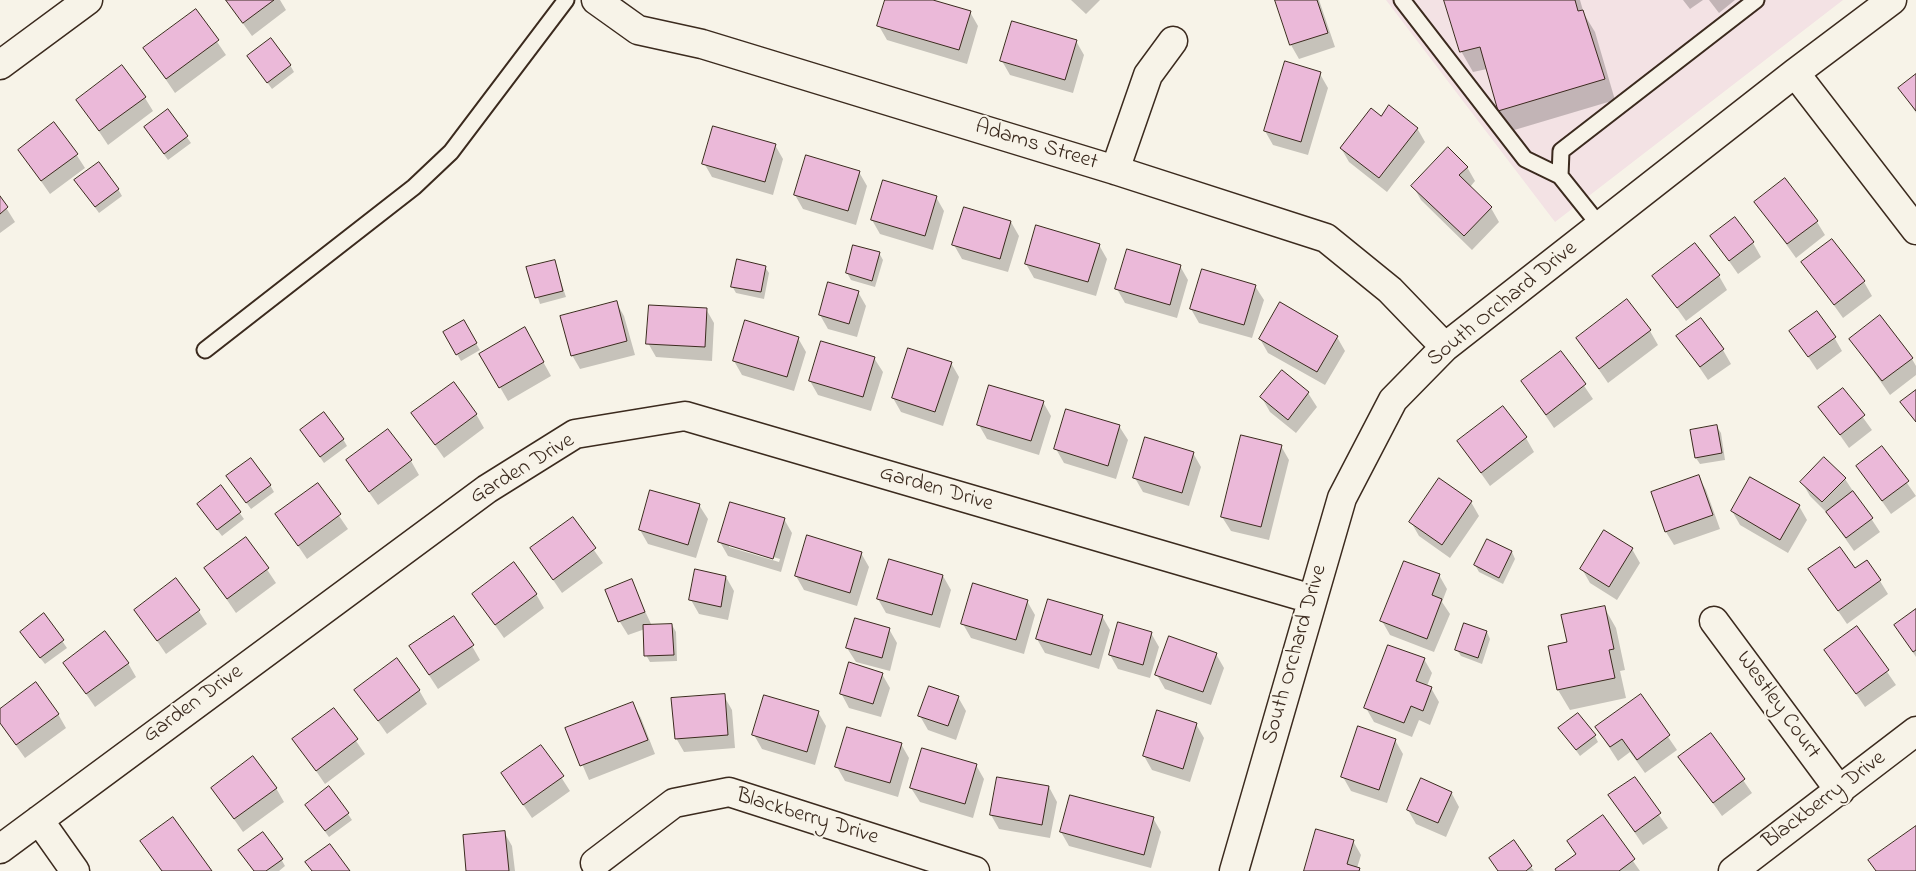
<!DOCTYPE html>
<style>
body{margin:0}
canvas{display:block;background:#f7f3e8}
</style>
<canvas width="1916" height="871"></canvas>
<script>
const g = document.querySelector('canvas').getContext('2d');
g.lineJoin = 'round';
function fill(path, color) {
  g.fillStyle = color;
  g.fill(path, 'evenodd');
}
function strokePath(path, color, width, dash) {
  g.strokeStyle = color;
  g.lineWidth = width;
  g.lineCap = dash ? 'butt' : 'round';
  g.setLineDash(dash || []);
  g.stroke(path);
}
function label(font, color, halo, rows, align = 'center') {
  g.font = font + ' "Indie Flower",sans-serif';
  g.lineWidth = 4;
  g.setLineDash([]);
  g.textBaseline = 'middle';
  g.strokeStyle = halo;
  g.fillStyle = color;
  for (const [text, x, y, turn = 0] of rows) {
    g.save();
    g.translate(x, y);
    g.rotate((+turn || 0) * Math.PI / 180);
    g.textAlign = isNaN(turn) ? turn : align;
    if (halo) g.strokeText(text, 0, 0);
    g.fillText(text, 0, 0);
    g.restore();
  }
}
const built = new Path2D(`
 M1386 0H1843L1555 222Z`);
const shadow = new Path2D(`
 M226 0H280L286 10 252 36Z
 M886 0H929L970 12 978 26 967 64 887 40 879 26Z
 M1071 0H1100L1086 14Z
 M1276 0H1319L1335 47 1299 59 1291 45Z
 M1445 0H1580L1584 14 1595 32 1615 100 1511 131 1499 110 1487 69 1473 72 1461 51Z
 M1683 0H1703L1690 9Z
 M1709 0H1735L1719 13Z
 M196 11 226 55 175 93 145 49Z
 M1076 41 1084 55 1073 93 1010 75 1002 61Z
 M253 63 290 65 294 72 272 89Z
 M1320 74 1328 88 1308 155 1273 145 1265 131Z
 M1916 76V113L1900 88Z
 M145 98 153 111 108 145 78 100Z
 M168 111 191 143 168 160 149 134Z
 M1417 128 1425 142 1387 192 1349 162 1341 148Z
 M775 145 783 159 773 195 712 177 704 163Z
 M19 150 76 154 85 168 50 194Z
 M1467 167 1475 181 1470 187 1491 208 1499 222 1472 250 1421 200 1413 186Z
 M859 172 867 186 856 225 803 209 795 195Z
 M80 187 118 189 122 196 99 213Z
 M936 197 944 211 933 250 880 234 872 220Z
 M0 198 15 222 0 233Z
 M1756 202 1817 222 1825 235 1796 258Z
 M1011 222 1019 236 1008 272 962 259 954 245Z
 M1712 237 1753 243 1761 257 1738 274Z
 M1099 245 1107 259 1096 296 1034 278 1026 264Z
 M879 253 883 260 875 287 851 280 847 273Z
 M554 261 566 297 540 304 528 268Z
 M1803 262 1864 282 1872 296 1843 318Z
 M1180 266 1188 280 1177 318 1125 303 1117 289Z
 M765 267 769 273 764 299 736 293 732 286Z
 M1654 276H1719L1727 290 1686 321Z
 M1255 286 1264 300 1252 338 1199 323 1191 309Z
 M858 292 866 306 857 337 828 329 820 315Z
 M616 302 624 316 635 355 580 369 572 355Z
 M706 309 714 323 712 361 656 357 648 343Z
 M463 322 480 350 461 361 444 332Z
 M525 329 551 376 508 401 481 354Z
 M1650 331 1658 345 1608 383 1577 338Z
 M1791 331 1834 337 1842 351 1817 370Z
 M1678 336 1723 350 1731 364 1708 380Z
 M1337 337 1345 351 1325 385 1268 353 1260 339Z
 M798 338 806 352 794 391 742 375 734 361Z
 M1851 339 1912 359 1916 366V375L1890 395Z
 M1561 352 1593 399 1554 428 1522 381Z
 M874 358 883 372 871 411 818 395 810 381Z
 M951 363 959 377 943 426 901 412 893 398Z
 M1282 372 1308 393 1317 407 1296 433 1270 412 1262 398Z
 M1843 390 1872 430 1849 448 1820 407Z
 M1043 402 1051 416 1039 455 987 439 979 425Z
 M413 414H476L484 428 444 458Z
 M1119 426 1128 440 1116 479 1064 463 1056 449Z
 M1717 427 1721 433 1725 460 1700 464 1696 458Z
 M301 430 343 439 347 446 324 463Z
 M1526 438 1534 452 1490 486 1458 441Z
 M1281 446 1289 460 1269 540 1231 531 1222 517Z
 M1882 447 1916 496 1891 514 1857 466Z
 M1193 453 1201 467 1189 506 1143 492 1135 478Z
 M347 461H411L419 475 378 505Z
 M1698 476 1706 490 1720 529 1674 545 1666 532Z
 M1845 479 1880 532 1854 551 1828 514 1810 496 1802 482Z
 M232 483 270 485 274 492 251 509Z
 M317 484 348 529 307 559 277 515Z
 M221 487 244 519 222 536 202 510Z
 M1471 502 1479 516 1450 558 1419 536 1411 522Z
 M699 505 708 519 696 558 648 544 640 530Z
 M1799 506 1807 520 1788 553 1740 525 1732 511Z
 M572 519 603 563 562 593 532 549Z
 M784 519 792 533 781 572 728 556 720 542ZM729 544 780 559 779 562 729 547Z
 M246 538 276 583 236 613 205 568Z
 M1488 540 1512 552 1515 559 1503 584 1479 572 1475 565Z
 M1632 549 1640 563 1617 600 1590 583 1582 569Z
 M861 553 869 567 857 606 804 590 796 576Z
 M1810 570H1855L1880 581 1888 594 1847 624Z
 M1439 575 1447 589 1442 602 1450 614 1434 652 1390 635 1382 621Z
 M943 576 951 590 940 628 886 613 878 599Z
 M726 577 734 591 728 620 699 614 691 600Z
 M631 581 652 626 672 625 676 632 677 661 650 662 646 655 645 629 628 635 620 622 607 591Z
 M473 594H536L544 608 504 638Z
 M1027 601 1035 615 1024 654 971 638 963 624Z
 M1604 607 1616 628 1625 670 1620 671 1626 698 1570 710 1558 690 1549 647 1568 643Z
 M136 610H198L207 624 166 654Z
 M1916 611V657L1896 626Z
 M44 615 67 648 45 664 25 639Z
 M1102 616 1110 630 1099 669 1045 653 1037 639Z
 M1857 628 1896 685 1865 707 1826 650Z
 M889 629 897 643 890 671 856 662 847 648Z
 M1487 632 1490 639 1482 664 1461 656 1457 650Z
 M1151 633 1159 647 1150 678 1118 669 1110 655Z
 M472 646 480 660 438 689 419 660Z
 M1216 654 1224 668 1211 705 1165 689 1157 675Z
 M1424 659 1432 673 1427 686 1431 688 1439 702 1430 725 1419 720 1412 737 1374 722 1366 708Z
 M65 663H128L136 677 95 707Z
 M882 674 890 688 881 717 849 708 841 693Z
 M356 690H419L427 704 387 734Z
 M724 696 732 710 735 748 684 752 676 738Z
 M1640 696 1677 750 1645 773 1630 752 1618 761 1596 727Z
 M958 697 966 711 956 740 928 730 920 716Z
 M633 704 641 718 655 754 589 780 567 729Z
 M334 709 365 754 325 784 294 739Z
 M0 710 58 714 66 728 25 758 0 723Z
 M818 712 826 726 815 765 762 749 754 735Z
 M1196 724 1204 738 1190 782 1152 770 1144 756Z
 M1560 728 1595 736 1598 742 1580 756Z
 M1711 734 1752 793 1722 816 1680 757Z
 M1395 740 1403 754 1387 803 1351 791 1343 777Z
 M901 744 909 758 898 797 845 781 837 767Z
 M541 746 570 791 532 818 502 773Z
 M976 765 984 779 973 818 920 802 911 788Z
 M1634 779 1668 828 1643 845 1610 796Z
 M1049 787 1057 802 1050 838 999 829 991 815Z
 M212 788H276L284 802 243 832Z
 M1451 792 1459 807 1446 837 1416 824 1408 810Z
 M310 811 348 814 352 820 329 837Z
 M1602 817 1640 871H1558L1577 855Z
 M1153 818 1161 832 1151 868 1069 846 1061 832Z
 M504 832 512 846 515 871H468Z
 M1353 841 1361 855 1357 868 1361 871H1305Z
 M142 842 211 871H161Z
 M1513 842 1531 867 1534 871H1498Z
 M244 857 281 859 285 866 279 871H254Z`);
const building = new Path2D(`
 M226 0H274L243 23Z
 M885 0H933L971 11 959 50 877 26Z
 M1275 0H1317L1328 33 1290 45Z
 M1444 0H1575L1578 11 1583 10 1605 79 1498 111 1480 47 1460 52Z
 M196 9 219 40 166 79 143 48Z
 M1012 21 1077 40 1065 80 1000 61Z
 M271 38 291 65 267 83 247 56Z
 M1285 61 1321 72 1301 142 1264 131Z
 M122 65 146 97 99 131 76 100Z
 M1916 74V111L1898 88Z
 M1389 105 1418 128 1379 178 1340 148 1371 108 1381 116Z
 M168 109 188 136 164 154 144 127Z
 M54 122 78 154 41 181 18 150Z
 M713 126 776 144 765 182 702 164Z
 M1448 147 1468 167 1459 175 1492 207 1464 236 1411 186Z
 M806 155 860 171 848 211 794 195Z
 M99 162 119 189 95 207 74 180Z
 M1785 178 1818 221 1787 244 1754 202Z
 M883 180 937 196 925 236 871 220Z
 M0 196 8 207 0 214Z
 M964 207 1011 221 1000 259 952 245Z
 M1735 217 1754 242 1729 261 1710 236Z
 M1036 225 1100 244 1088 282 1025 264Z
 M1832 239 1865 281 1834 305 1801 262Z
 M1695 243 1720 275 1677 308 1652 276Z
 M853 245 880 252 872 281 846 273Z
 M1127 249 1181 265 1170 305 1115 289Z
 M737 259 766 266 761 292 731 287Z
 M555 260 563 291 535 298 526 267Z
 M1202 269 1256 285 1244 325 1190 309Z
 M828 282 859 291 849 324 819 315Z
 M1627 299 1651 330 1599 369 1576 338Z
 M617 301 627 341 571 356 560 316Z
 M1280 302 1338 336 1317 372 1259 339Z
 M649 305 707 308 705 347 646 344Z
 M1817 311 1836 337 1808 357 1789 331Z
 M1880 315 1913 358 1882 381 1849 339Z
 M1701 318 1724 349 1700 367 1676 336Z
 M464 320 477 343 456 355 443 332Z
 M745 320 799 337 787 377 733 361Z
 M525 327 544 362 499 388 479 354Z
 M821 341 875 357 863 397 809 381Z
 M908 348 952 362 935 412 892 398Z
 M1561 351 1586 384 1546 415 1521 381Z
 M1282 370 1309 392 1288 420 1260 397Z
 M454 382 477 414 435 445 411 413Z
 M989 385 1044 401 1031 441 977 425Z
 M1843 388 1865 415 1840 435 1818 407Z
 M1916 390V422L1900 402Z
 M1503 406 1527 437 1481 473 1457 441Z
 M1066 409 1120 425 1108 466 1054 449Z
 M324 412 344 439 320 457 300 430Z
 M1717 425 1722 453 1695 458 1690 430Z
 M388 429 412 460 369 492 346 460Z
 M1241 435 1282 445 1261 527 1221 517Z
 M1145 437 1194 452 1182 493 1133 478Z
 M1882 446 1909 481 1882 501 1856 466Z
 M1824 457 1846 478 1822 502 1800 482Z
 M251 458 271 485 246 503 226 476Z
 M1699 475 1713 515 1665 532 1651 492Z
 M1750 477 1800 505 1780 540 1731 511Z
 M1439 478 1472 501 1442 545 1409 522Z
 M318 483 341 514 298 546 275 514Z
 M221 485 241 512 217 530 197 504Z
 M650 490 700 504 688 545 639 530Z
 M1853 491 1873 518 1846 538 1826 512Z
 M730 502 785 518 773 559 718 542Z
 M573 517 596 548 553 580 530 548Z
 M1604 530 1633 548 1609 587 1580 569Z
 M807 535 862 552 850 593 795 576Z
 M246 537 269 568 227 599 204 568Z
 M1487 539 1512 551 1499 578 1474 565Z
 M1840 547 1855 568 1867 560 1881 580 1838 611 1808 569Z
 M889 559 943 575 932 615 877 599Z
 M1404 561 1440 574 1432 595 1442 599 1427 639 1380 621Z
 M514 562 537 594 495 625 472 594Z
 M695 569 726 576 721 607 689 600Z
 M176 578 200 610 157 641 134 610Z
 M632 579 645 612 618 622 605 590Z
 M973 583 1028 600 1016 640 961 624Z
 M1048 599 1103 615 1091 655 1036 639Z
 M1605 606 1614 649 1609 650 1615 678 1557 690 1548 646 1567 642 1561 615Z
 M1916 609V650L1913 652 1894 625Z
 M44 613 64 640 40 658 20 632Z
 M454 616 474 645 429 675 409 646Z
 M855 618 890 628 882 658 846 648Z
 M1118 622 1152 632 1143 665 1109 655Z
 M1464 623 1487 631 1478 658 1455 650Z
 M672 624 674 655 644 656 643 625Z
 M1857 626 1889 670 1856 694 1824 650Z
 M105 631 129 663 86 694 63 663Z
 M1169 636 1217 653 1203 692 1155 675Z
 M1388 645 1425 658 1416 681 1432 687 1423 711 1411 706 1404 723 1364 708Z
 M397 658 420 690 378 721 354 690Z
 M849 662 883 673 873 704 840 694Z
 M36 682 59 714 16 745 0 723V709Z
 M929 686 959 696 948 726 918 716Z
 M725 694 728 735 675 739 671 698Z
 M1641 694 1670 735 1637 760 1622 739 1610 747 1595 727Z
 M764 695 819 711 807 752 752 735Z
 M633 702 648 740 580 766 565 728Z
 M334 708 358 739 316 771 292 739Z
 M1157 710 1197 723 1183 769 1143 756Z
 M1578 713 1596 735 1576 750 1558 728Z
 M1358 726 1396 739 1379 790 1341 777Z
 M847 727 902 743 890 783 835 767Z
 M1711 733 1745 779 1713 803 1678 757Z
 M541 745 564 776 523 805 501 773Z
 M922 748 977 764 965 804 910 788Z
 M253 756 277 788 234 819 211 788Z
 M997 777 1049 786 1042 825 990 815Z
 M1635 777 1661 813 1635 832 1608 795Z
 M1421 778 1452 792 1438 823 1407 810Z
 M329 786 349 813 325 831 305 805Z
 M1070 795 1154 817 1144 855 1060 832Z
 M1603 815 1635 859 1619 871H1556L1555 869 1576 854 1567 841Z
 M173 817 212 871H162L140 841Z
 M1916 826V871H1876L1868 860Z
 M1316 829 1354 840 1347 864 1360 868 1359 871H1304Z
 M505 831 509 871H466L463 835Z
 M263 832 283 859 266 871H254L238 850Z
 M1514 840 1532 866 1526 871H1498L1489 858Z
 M330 844 350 871H312L305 862Z`);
const service = new Path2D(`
 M1402 0 1525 159 1560 176
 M1600 226 1560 176 1561 151 1756 0
 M205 350 414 187 451 152 566 0`);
const minor = new Path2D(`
 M596 0 638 30 702 44 1115 170 1326 238 1390 290 1445 347
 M0 65 88 0
 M1795 73 1916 230
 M1115 170 1148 75 1173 41
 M1714 621 1840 791
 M39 820 75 871
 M0 849 487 489 575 434 685 416 1312 599
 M595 863 674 803 729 792 975 871
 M1234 871 1342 498 1393 400 1445 347 1795 73 1892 0
 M1733 871 1916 731`);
const streetNames = [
 ["Adams Street",1036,146,17],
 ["South Orchard Drive",1503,305,-39],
 ["Garden Drive",523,470,-31],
 ["Garden Drive",936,490,16],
 ["South Orchard Drive",1296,655,-74],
 ["Garden Drive",194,705,-36],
 ["Westley Court",1777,706,54],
 ["Blackberry Drive",1825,801,-37],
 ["Blackberry Drive",807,818,17]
];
fill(built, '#f3e2e4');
fill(shadow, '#0003');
fill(building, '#ebb9d9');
strokePath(building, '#3b2a1e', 1);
strokePath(service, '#3b2a1e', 19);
strokePath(minor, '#3b2a1e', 31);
strokePath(service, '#f7f3e8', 15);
strokePath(minor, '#f7f3e8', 28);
label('22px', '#3b2a1e', '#f7f3e8', streetNames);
</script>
